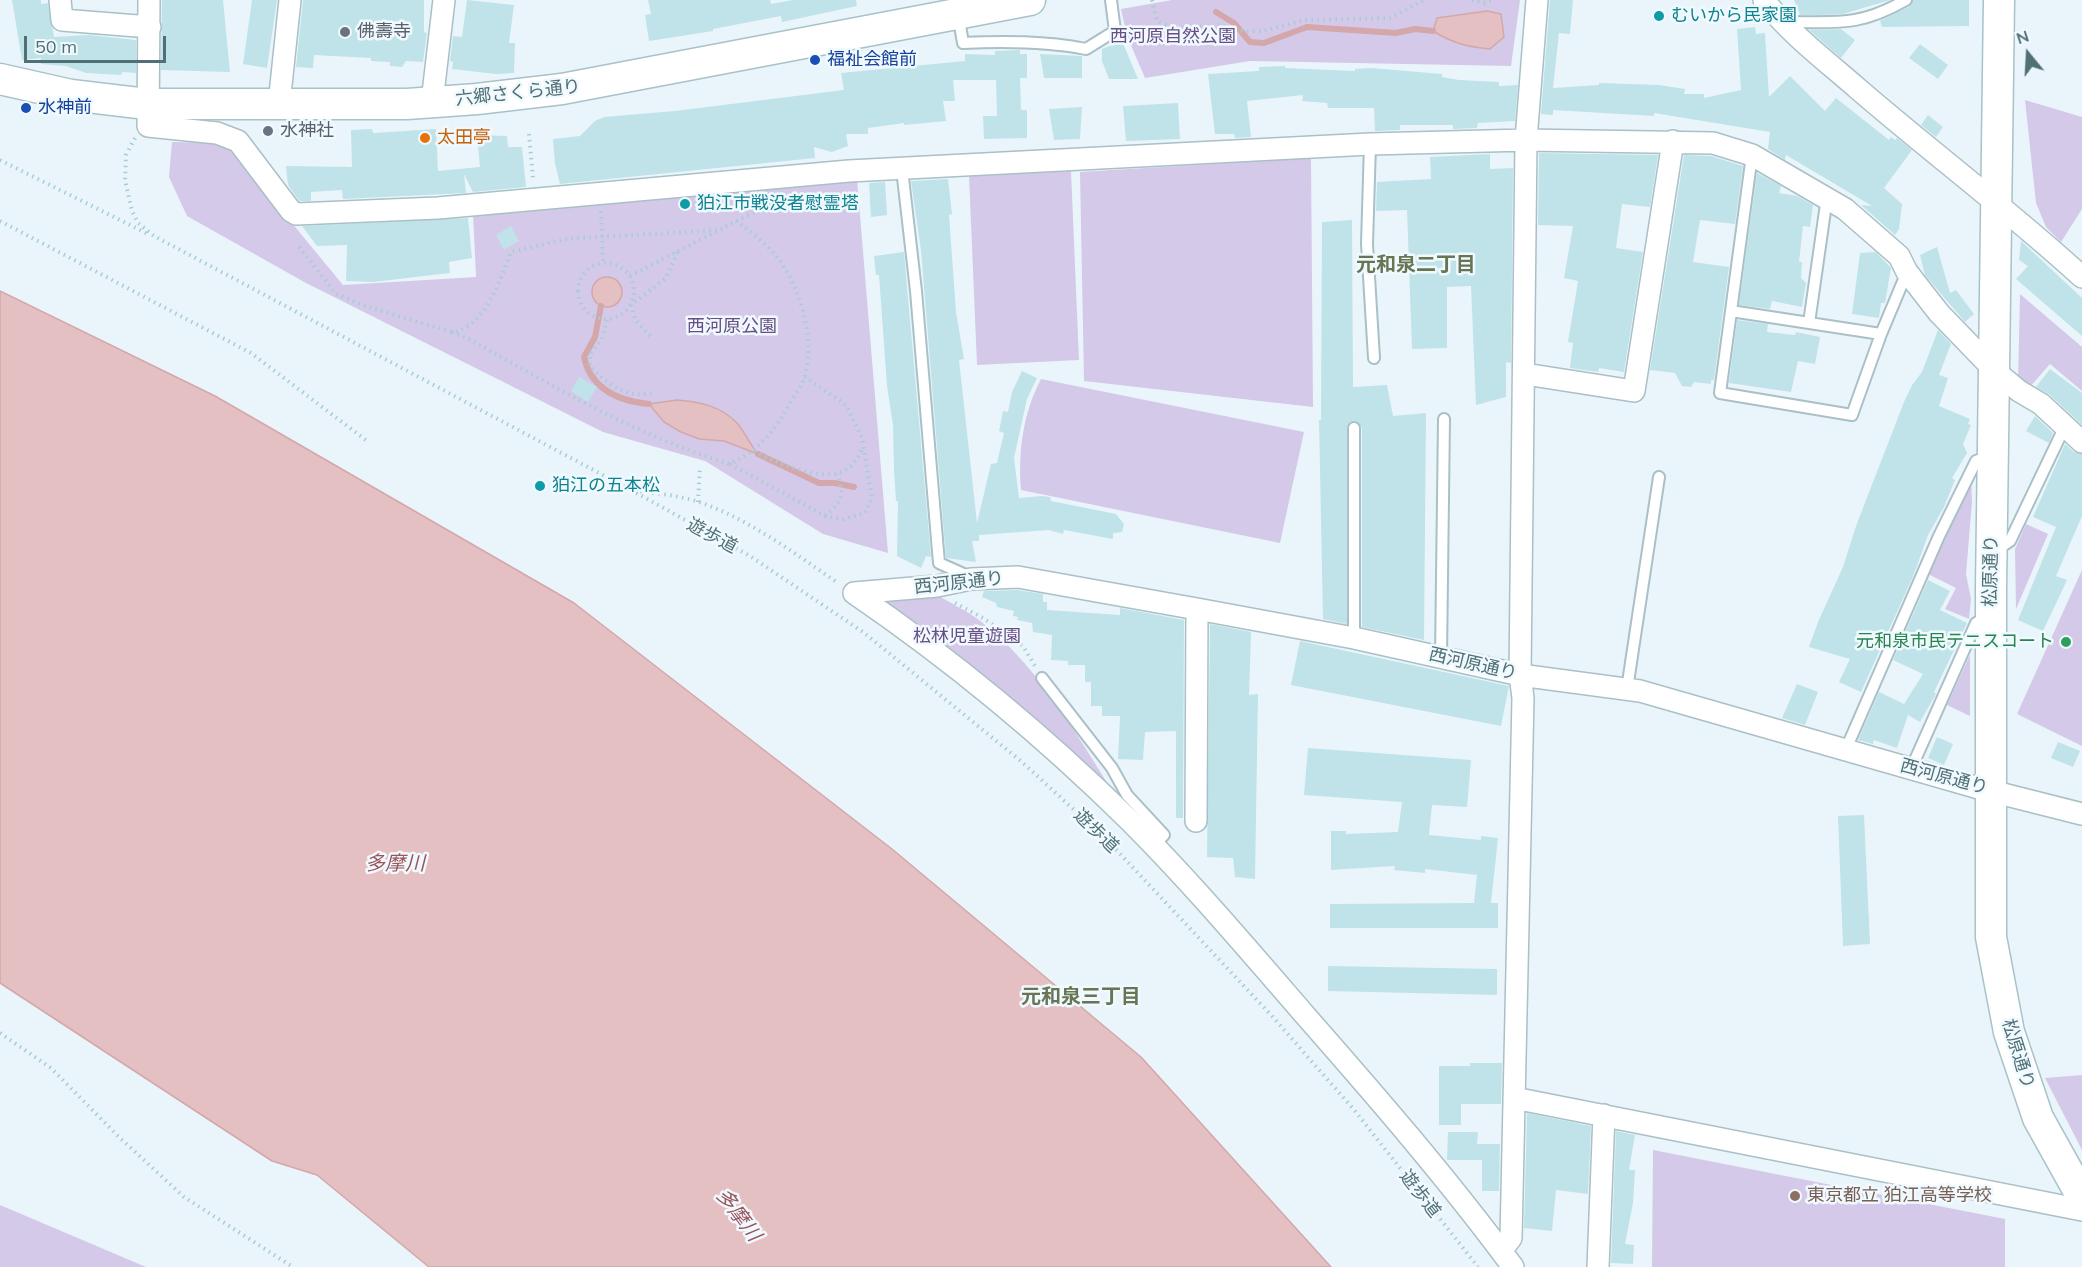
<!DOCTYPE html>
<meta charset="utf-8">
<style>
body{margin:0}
#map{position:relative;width:2082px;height:1267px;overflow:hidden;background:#eaf5fb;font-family:Mulish,sans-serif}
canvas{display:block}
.north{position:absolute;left:1998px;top:24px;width:60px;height:60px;-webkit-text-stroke:4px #f0f9fe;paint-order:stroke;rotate:342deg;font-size:16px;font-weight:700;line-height:24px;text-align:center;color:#4f7074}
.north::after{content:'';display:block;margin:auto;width:21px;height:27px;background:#4f7074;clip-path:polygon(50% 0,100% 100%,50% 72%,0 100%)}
.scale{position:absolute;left:24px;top:36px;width:142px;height:27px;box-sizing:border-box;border:3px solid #4f7074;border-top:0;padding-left:8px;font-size:18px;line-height:21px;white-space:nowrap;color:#4f7074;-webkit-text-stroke:4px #f0f9fe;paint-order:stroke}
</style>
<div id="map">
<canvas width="2082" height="1267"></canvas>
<div class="north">N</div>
<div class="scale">50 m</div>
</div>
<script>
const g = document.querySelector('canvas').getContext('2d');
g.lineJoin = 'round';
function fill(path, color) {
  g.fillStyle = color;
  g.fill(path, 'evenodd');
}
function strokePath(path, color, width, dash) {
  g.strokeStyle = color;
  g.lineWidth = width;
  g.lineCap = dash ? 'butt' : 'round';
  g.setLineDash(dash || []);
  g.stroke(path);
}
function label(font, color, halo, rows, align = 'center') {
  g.font = font + ' Mulish,"Noto Sans JP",sans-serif';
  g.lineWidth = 5;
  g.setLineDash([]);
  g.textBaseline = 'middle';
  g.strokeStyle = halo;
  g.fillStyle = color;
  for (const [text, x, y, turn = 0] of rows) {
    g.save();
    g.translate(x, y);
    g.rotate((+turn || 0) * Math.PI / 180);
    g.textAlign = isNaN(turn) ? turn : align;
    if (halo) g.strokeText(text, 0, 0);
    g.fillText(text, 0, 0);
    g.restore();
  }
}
const green = new Path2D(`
 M1172 0H1520L1511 66 1250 61 1145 78 1127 36 1121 9Z
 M2025 100 2082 117V209L2061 242 2046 227 2036 203Z
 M172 142 220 143 235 154 343 285 476 277 473 213 857 179 888 553 823 534 705 461 603 432 306 283 187 216 169 177Z
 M1311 158 1313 407 1084 381 1080 172Z
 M1071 171 1079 360 977 365 969 176Z
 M2020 294 2082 347V391L2050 364 2029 388 2018 382Z
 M1041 379 1304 432 1280 543 1021 490C1018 452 1023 413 1041 379Z
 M1971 477 1972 502 1966 574 1971 599 1969 619 1945 609 1956 588 1928 574Z
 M2026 524 2048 534 2016 609 2015 549Z
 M2082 570V746L2017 714Z
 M939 596C952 604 967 611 979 620 1037 664 1076 734 1115 795L964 659 876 599Z
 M1970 655V716L1947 705Z
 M2082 1075V1150L2045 1078Z
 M1653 1150 2005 1219V1267H1652Z
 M0 1205 146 1267H0Z`);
const water = new Path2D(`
 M1487 11 1501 14 1504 37 1490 49C1468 47 1452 43 1433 31L1437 18Z
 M592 292a15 15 0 1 1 30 0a15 15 0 1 1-30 0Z
 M0 291 215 396 574 603 892 849 1141 1057 1331 1267H429L317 1175 272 1161 0 983Z
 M677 400C700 402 721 406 737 423 745 432 750 445 758 454L724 441 699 439 681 432 664 422 649 404Z`);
const stream = new Path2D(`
 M1216 12 1234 23 1250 42 1264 43 1307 27 1396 33 1415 29 1433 31
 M601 306 595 337 584 357C591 389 618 401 649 404
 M758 454 819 483H835L854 487`);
const building = new Path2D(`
 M12 0H41V4L48 3 54 37 89 35 136 40V73L122 72 121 75 86 73 66 66 41 64V58L22 60Z
 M162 0H223L230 72 161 70Z
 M252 0H277L267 68 243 64Z
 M303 0H424V32L427 33 423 62 406 61 402 67 390 66V62L371 61V58L314 55 313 68 296 67Z
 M467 0 514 5 509 43H515L514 73 496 74 452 69 453 62 450 61 453 36 462 37Z
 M648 0H770L771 4 793 0H856L857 6 782 22 781 16 713 29V31L649 41 645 15 651 14Z
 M1550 0H1573L1570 34 1559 33 1553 88 1599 85V83L1659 85 1685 89 1684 94H1704V98L1741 90 1737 29 1755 27 1756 34 1765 33 1769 97 1790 76 1825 111 1836 98 1889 140 1891 137 1895 140 1897 138 1912 150 1884 188 1902 204 1899 229 1895 235 1861 205 1872 206 1786 155 1785 160 1768 149 1770 132 1654 113V116L1553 110V115L1541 114Z
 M1794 0H1890L1843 14 1819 15H1800Z
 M1913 0H1969V26L1882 27 1880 21 1909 7Z
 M1841 29 1855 40 1841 58 1809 30Z
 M1122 41 1138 79H1109L1102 61V49Z
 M1920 44 1948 65 1938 79 1909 58Z
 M1020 50V54H1027V78H1020L1021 110H1027V138L984 139 983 116H997L996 80H953L955 101H943L946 121 904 125V123L868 128V134H846L848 146 832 152 814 147 815 158 560 184 555 164 553 139 580 136 595 121 604 117 675 111 844 90 841 73 965 61V54L995 55V51Z
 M1040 54 1082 56V78H1044Z
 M1285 66V68L1355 71V69L1371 68 1442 74V77L1459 80 1499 82V86L1518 85 1515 121 1478 123 1477 128 1453 129V125H1400V130L1375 131 1374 108H1328L1327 103 1302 101 1303 95 1247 101 1251 137 1235 138 1234 134H1215L1208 74 1259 71V67Z
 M1178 103 1180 139 1126 141 1123 106Z
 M1082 107 1080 139 1054 140 1049 109Z
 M1928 115 1943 127 1936 137 1921 125Z
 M372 129 373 133 436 129 438 171 480 167 477 135 507 136 508 147H522L526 187 473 192 464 174 466 193 343 199 342 190 311 192V201H299L288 185 286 166 352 167 351 130Z
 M1539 153 1658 155 1650 207 1622 204 1616 248 1643 252 1624 372 1599 368 1598 372 1570 368 1573 343 1568 342 1578 281 1564 278 1573 226 1538 225Z
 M1490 154V169L1513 168 1511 363 1506 362V397L1476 405 1471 286 1447 287V348L1412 349 1407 210 1376 211 1377 182 1431 179 1430 157Z
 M1684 155 1711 156 1743 166 1735 224 1700 220 1693 262 1729 267 1714 380H1711V384L1694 382 1691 387 1682 386 1675 373 1650 370Z
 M1757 173 1781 186 1779 193 1797 196 1813 205 1810 227 1803 226 1799 262H1802L1801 278 1806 283 1802 307 1772 301 1770 309 1739 305Z
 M948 179 952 214 949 215 956 312 964 359 959 360 977 523 991 464 997 463 1004 433 999 431 1003 411 1008 412 1012 392 1022 371 1037 378 1027 399 1014 458 1019 498 1042 496 1050 497 1051 501 1116 514 1124 524 1122 532 1113 533V539L1064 530 1063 534 1049 530 979 535V541H972L976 562 946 558 921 250 911 181Z
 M885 182 887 215 871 217 869 183Z
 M468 218 472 258 449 262 450 273 373 282 346 281 347 245 317 246 302 226Z
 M1352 220 1353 387 1387 385 1393 416 1426 413 1424 640 1362 627V428L1355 421 1350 422 1347 428V624L1323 619 1319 420H1321L1322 222Z
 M511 226 519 241 504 250 496 235Z
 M2021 241 2082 298V336L2016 279 2028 266 2019 260Z
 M1937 247 1950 293 1956 290 1974 314 1965 322 1925 275 1920 255Z
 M904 252 931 557 926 556 921 568 897 556 898 501H896L894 470 893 425 887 386 879 275H876L874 256Z
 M1876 252 1891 268 1885 303H1881L1879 318 1852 314 1860 253Z
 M1737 320 1768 324 1767 332 1795 335 1796 332 1820 337 1815 364 1798 361 1791 392 1729 383Z
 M1938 330 1951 344 1939 375 1948 378 1939 406 1970 419 1968 424 1971 425 1963 444 1967 453 1952 478 1955 480 1944 507 1928 535 1914 574 1861 692 1839 682 1850 659 1809 647 1818 622 1843 567 1856 526 1904 402 1912 385 1922 372Z
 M2050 369 2082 393V425L2050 395 2036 387Z
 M579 377 597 387 588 402 571 391Z
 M2035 416 2053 433 2049 443 2026 431Z
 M2065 444 2074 452 2082 454V516L2056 576 2067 580 2043 631 2018 620 2056 527 2033 517Z
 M1928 580 1950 591 1940 610 1967 623 1934 692 1936 694 1920 722 1908 715 1897 748 1874 740 1873 744 1858 740 1879 692 1904 704 1923 674 1893 660Z
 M1017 590 1043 594V602H1047V610L1120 615V608L1184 620 1183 818H1176V731L1145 732 1143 760 1118 759 1120 716H1102V706H1091V682H1085V665H1068V661L1051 660 1052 635 1033 632 1032 623 1017 620 1018 617 1013 616 1014 611 997 607 996 603 982 597 984 591Z
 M1210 624 1251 632 1249 695 1258 694 1255 879 1235 877 1233 858 1207 857Z
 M1300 641 1509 686 1501 726 1291 685Z
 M1797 684 1818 692 1805 725 1782 718Z
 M1937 737 1953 744 1944 765 1928 758Z
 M2058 742 2080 751 2073 767 2051 758Z
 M1308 748 1471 760 1467 807 1432 805 1429 835 1481 840V836L1498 838 1491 903H1498V928H1330V904L1474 903 1477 875 1425 869V873L1394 870 1395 866 1331 870V831H1346V834L1398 832 1402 802 1304 795Z
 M1864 815 1870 944 1843 946 1838 816Z
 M1328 966 1497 969V995L1328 991Z
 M1470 1063H1502L1501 1104H1461V1125H1439V1066H1470Z
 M1527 1113 1591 1126 1588 1194 1556 1190 1552 1231 1524 1228Z
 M1616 1131 1635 1135 1629 1170H1635L1633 1203 1625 1244 1634 1245 1633 1264 1611 1263Z
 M1448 1132H1478L1477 1144H1500L1499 1191H1482V1160H1447Z`);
const path = new Path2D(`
 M1152 0 1157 21 1176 29 1218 25 1245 31H1263L1304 20 1390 18 1424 0
 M1472 0 1485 3 1491 0
 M529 134 533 178H535
 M135 138 126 155 125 180 132 211 138 223 154 236 631 490C653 493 677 495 699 502 749 519 794 553 838 583
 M0 160 150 235
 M601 211 603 264
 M0 221 251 353 367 441
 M299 247 336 294 368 307 452 332C486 327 500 280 511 252L565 239 719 230
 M578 291a28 28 0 1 1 56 0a28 28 0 1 1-56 0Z
 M630 276 746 216 791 198 792 195
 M607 320 602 339 590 354V366C606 383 626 399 651 393
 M452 332 469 339C553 386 637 436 730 464 761 448 772 434 790 404 794 395 803 385 805 375 815 338 801 288 777 257 766 243 751 232 736 221
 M650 336 635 319 631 305 666 278 678 251
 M754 452C779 462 830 489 853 464 857 460 860 453 863 447
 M730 464 825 516 843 519 865 513 872 498 862 438 846 405 805 377
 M631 490 750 556 863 632 1022 762 1109 842 1272 1016 1355 1111 1478 1267
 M698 502 700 467
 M825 516C843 500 845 496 837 474
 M955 603 983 618 1023 646 1035 666
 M0 1033 51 1068 119 1137 184 1197 293 1267`);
const lane = new Path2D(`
 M958 14 963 43C1005 41 1045 41 1086 49L1115 31 1111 0
 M1785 22C1837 22 1859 27 1906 0
 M1370 144 1367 244 1374 358
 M1752 155 1720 393 1852 415 1881 334 1907 272
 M902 169 916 291 939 563 968 576
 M1731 311 1881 334
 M1809 323 1827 197
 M1997 550 2010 541 2065 426
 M1354 638V428
 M1441 656 1444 419
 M1042 678 1112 768 1127 795 1164 835 1153 846
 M1627 689 1659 477
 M1846 749 1939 536 1976 461 1989 456
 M1911 769 1976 623 1988 616`);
const street = new Path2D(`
 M60 0 62 20 150 27
 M149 0 148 126 217 133 238 141 291 211 296 214 438 208 849 171 1370 144 1526 140 1713 143 1752 155 1845 209 1899 256 1907 272 1939 313 1995 371 2019 391 2041 404 2082 442
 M1764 0C1790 34 1825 60 1857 88 1931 152 2010 211 2082 277
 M432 102 444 0
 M279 104 290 0
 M1525 374 1634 391 1673 141
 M854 593 937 586 971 579 1018 577 1197 609 1354 638 1520 675 1640 691 1975 787 2082 814
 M854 593C952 660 1044 736 1129 820 1190 881 1247 948 1304 1014 1376 1096 1448 1179 1513 1267
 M1196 821 1197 609
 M1514 1098 2082 1210
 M1501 1251 1511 1238 1523 698 1520 675 1526 140 1537 0
 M1598 1267 1604 1115`);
const secondary = new Path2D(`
 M1999 0 1991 589V937L2009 1032 2038 1118 2082 1197
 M0 79 71 95 147 104H407L477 99 562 89 1030 0`);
const markers = [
 [1659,16,6,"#0f9aa8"],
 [345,32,6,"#6b7280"],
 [815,60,6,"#1a4fb4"],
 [26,108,6,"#1a4fb4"],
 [268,131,6,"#6b7280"],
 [425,138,6,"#e8710a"],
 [685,204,6,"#0f9aa8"],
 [540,486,6,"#0f9aa8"],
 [2066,642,6,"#2e9e5b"],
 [1795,1196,6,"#8d6e63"]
];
const cultureNames = [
 ["むいから民家園",1671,16],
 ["狛江市戦没者慰霊塔",697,204],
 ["狛江の五本松",552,486]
];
const worshipNames = [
 ["佛壽寺",357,32],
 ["水神社",280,131]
];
const parkNames = [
 ["西河原自然公園",1173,37],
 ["西河原公園",732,327],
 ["松林児童遊園",967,637]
];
const transitNames = [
 ["福祉会館前",827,60],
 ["水神前",38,108]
];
const streetNames = [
 ["六郷さくら通り",518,93,-6],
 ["遊歩道",712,536,28],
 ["松原通り",1991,571,-89],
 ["西河原通り",959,583,-6],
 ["西河原通り",1473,664,13],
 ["西河原通り",1944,777,15],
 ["遊歩道",1096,831,44],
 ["松原通り",2018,1054,73],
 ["遊歩道",1420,1194,52]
];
const foodNames = [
 ["太田亭",437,138]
];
const leisureNames = [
 ["元和泉市民テニスコート",2054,642]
];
const educationNames = [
 ["東京都立 狛江高等学校",1807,1196]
];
const neighbourhoodNames = [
 ["元和泉二丁目",1416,265],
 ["元和泉三丁目",1081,997]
];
const waterNames = [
 ["多摩川",395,864],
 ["多摩川",738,1215,53]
];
fill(green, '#d4c9e8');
fill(water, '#e4c0c3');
strokePath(water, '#d4a7ab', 1.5);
strokePath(stream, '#d4a7ab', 6);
fill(building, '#bfe3e9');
strokePath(lane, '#a9c0c6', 14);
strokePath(street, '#a9c0c6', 24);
strokePath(secondary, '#a7c2c8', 33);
strokePath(path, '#a7cdd4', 4, [1.5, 4.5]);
strokePath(lane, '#fff', 10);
strokePath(street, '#fff', 21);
strokePath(secondary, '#fff', 30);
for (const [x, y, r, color] of markers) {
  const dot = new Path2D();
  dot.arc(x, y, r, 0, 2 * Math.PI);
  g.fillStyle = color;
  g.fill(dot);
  strokePath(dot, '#f0f9fe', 2);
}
label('18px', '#0d838f', '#f0f9fe', cultureNames, 'left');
label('18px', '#5b616d', '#f0f9fe', worshipNames, 'left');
label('18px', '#674e84', '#f0f9fe', parkNames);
label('18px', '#164399', '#f0f9fe', transitNames, 'left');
label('18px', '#4f7074', '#f0f9fe', streetNames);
label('18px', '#c56008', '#f0f9fe', foodNames, 'left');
label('18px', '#27864d', '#f0f9fe', leisureNames, 'right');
label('18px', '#785e54', '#f0f9fe', educationNames, 'left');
label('bold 20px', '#687555', '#f0f9fe', neighbourhoodNames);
label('italic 20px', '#9a545a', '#f0f9fe', waterNames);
</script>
